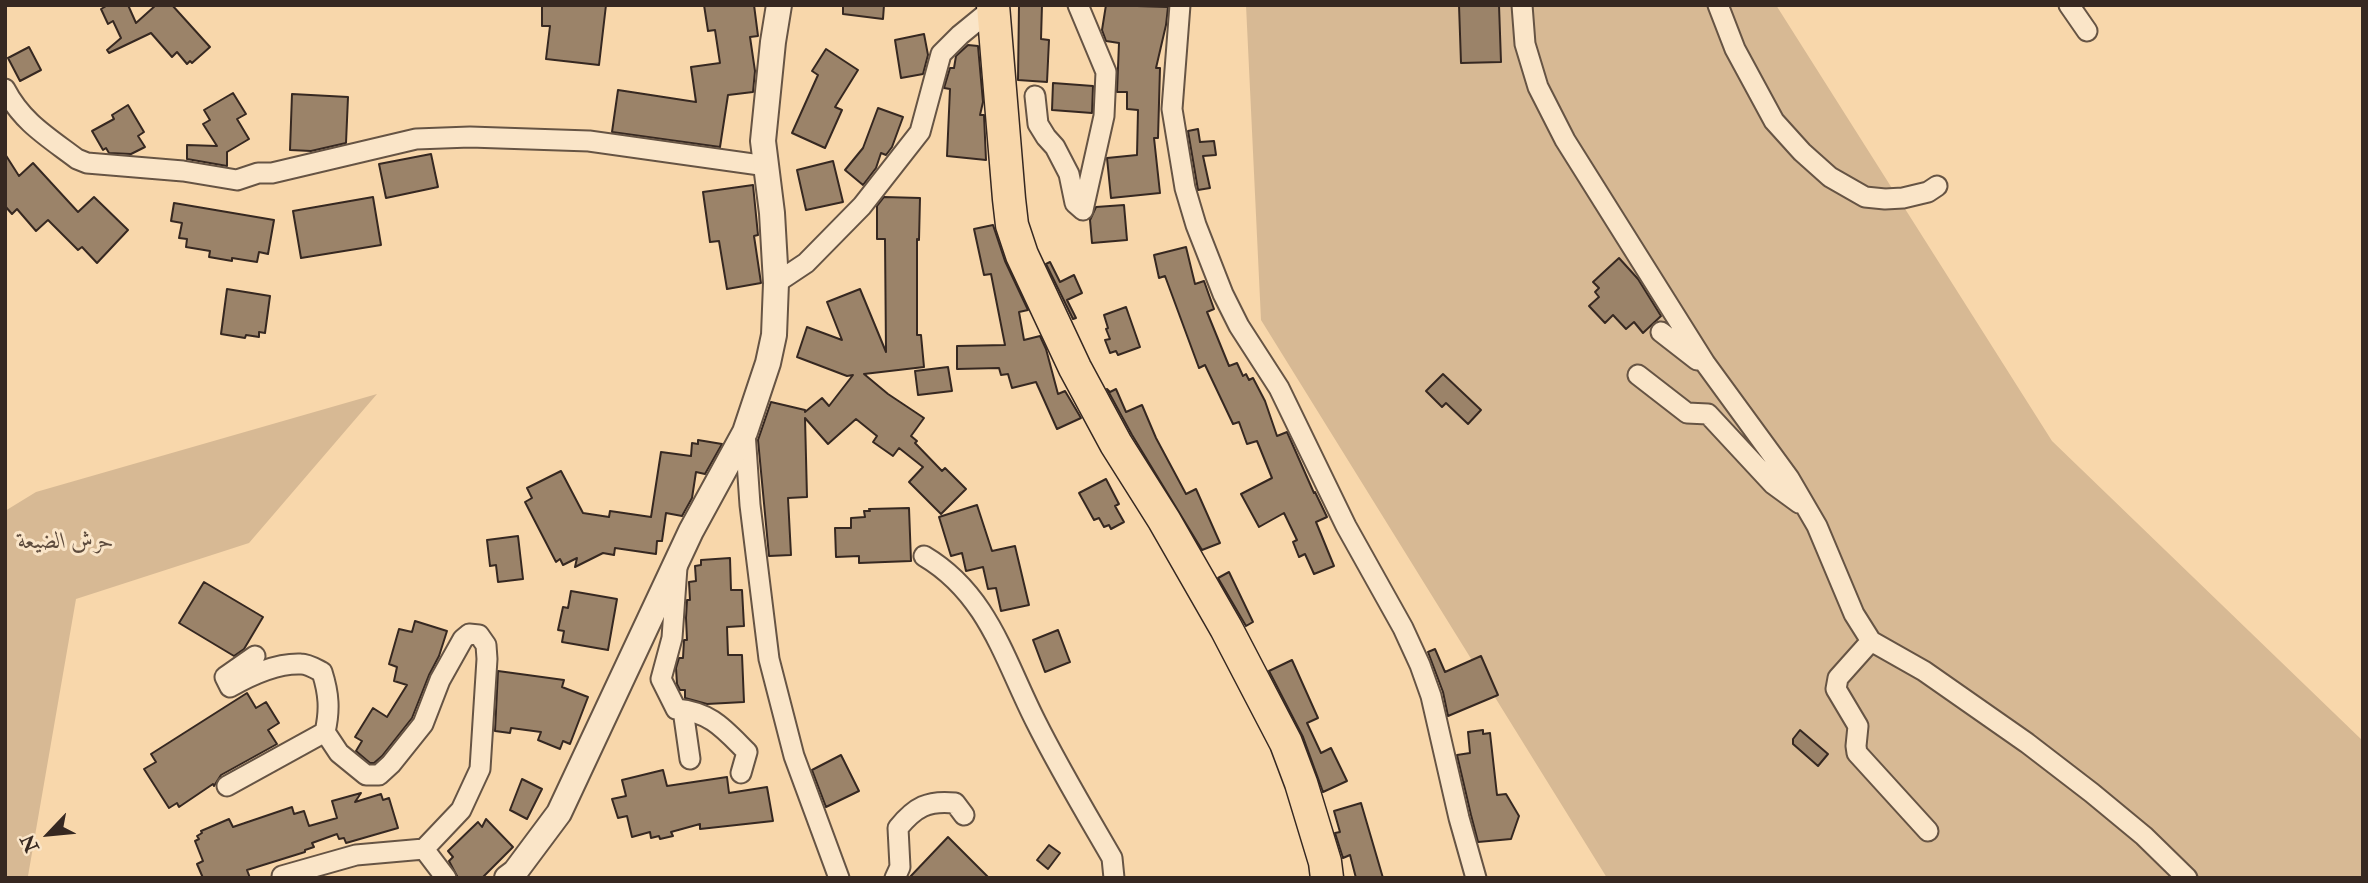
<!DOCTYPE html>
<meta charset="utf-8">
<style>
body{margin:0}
#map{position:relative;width:2368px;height:883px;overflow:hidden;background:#f8d7ab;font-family:"IM FELL Double Pica",serif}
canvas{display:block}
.frame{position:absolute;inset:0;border:7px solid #362821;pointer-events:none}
.north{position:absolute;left:14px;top:799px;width:70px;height:70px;-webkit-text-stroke:5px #fae5c8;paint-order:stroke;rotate:244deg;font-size:19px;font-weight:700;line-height:28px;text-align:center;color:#362821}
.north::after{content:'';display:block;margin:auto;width:24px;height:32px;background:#362821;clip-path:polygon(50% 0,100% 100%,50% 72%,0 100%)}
</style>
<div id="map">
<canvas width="2368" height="883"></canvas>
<div class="frame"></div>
<div class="north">N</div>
</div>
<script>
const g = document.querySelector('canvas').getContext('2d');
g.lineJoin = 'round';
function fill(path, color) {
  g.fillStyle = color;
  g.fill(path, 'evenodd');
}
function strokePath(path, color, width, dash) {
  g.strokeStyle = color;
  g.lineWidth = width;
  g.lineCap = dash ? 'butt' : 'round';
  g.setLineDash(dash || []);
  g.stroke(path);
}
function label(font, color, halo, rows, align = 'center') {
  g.font = font + ' "IM FELL Double Pica",Amiri,serif';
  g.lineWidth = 6;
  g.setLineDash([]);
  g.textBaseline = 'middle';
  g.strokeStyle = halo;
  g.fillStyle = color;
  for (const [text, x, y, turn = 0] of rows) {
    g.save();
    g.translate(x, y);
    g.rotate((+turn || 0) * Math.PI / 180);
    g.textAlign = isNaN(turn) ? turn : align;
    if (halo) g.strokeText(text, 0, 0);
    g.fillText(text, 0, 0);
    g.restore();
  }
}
const green = new Path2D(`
 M1246 5H1776L2052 441 2363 741V878H1607L1261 320Z
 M377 394 249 543 76 599 28 876 27 878H5V511L36 492Z`);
const building = new Path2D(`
 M108 5H128L136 23 156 5H172L210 47 192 63 190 61 187 64 177 52 172 57 151 33 109 53 107 50 121 38 113 21 108 24 101 9Z
 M542 5H606L599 65 546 59 550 26H542Z
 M704 5H754L758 36 750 37 755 71 753 92 728 95 720 147 612 132 618 90 696 102 691 67 720 63 715 30 708 31Z
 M843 5H884L883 19 843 14Z
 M1019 5H1042L1041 39 1049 40 1047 82 1018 80Z
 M1106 5 1168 7 1166 25 1156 68H1160L1158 138H1154L1160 193 1111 198 1107 158 1137 155 1138 110 1127 109V92H1117L1119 43 1106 41 1102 30Z
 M1459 5H1499L1501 62 1461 63Z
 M924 34 928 55 923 74 901 78 895 40Z
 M968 45 978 46 983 102 980 115H984L986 160 947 156 950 89 944 88 950 68H954L956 56Z
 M29 47 41 70 20 81 8 58Z
 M826 49 858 70 835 107 842 110 825 148 792 133 818 75 812 71Z
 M1053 83 1093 86 1092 113 1052 110Z
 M233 93 246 114 237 119 249 139 227 152V166L187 159V145L217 146 203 124 210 120 204 110Z
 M292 94 348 97 346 143 311 151 290 150Z
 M128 105 144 132 138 136 145 147 131 154 109 153 106 148 103 150 92 131 114 119 112 115Z
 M878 108 903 117 892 147 886 155 881 153 876 168 863 185 845 170 863 148Z
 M1198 129 1200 142 1214 141 1216 155 1203 156 1210 188 1198 190 1188 131Z
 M5 154 19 176 33 163 78 212 94 197 128 230 97 263 82 247 78 250 48 220 36 231 17 209 12 214 5 206Z
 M431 154 438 187 386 198 379 164Z
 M833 161 843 202 806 210 797 170Z
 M753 185 758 235 754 236 761 283 727 289 719 241 710 242 703 192Z
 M373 197 381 245 301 258 293 211Z
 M884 197 920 198 919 240 917 239V335H921L924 367 864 374 888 394 924 418 911 436 917 441 915 443 942 471 945 468 966 489 941 514 909 482 923 467 899 448 893 456 873 442 877 436 856 419 828 444 805 418 807 497 788 498 791 555 769 556 758 440 771 402 805 410V412L822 398 829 406 853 375 847 376 797 357 807 327 842 340 827 302 860 289 886 352 885 239H877V206Z
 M174 203 274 220 268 254 259 252 257 262 232 258V261L209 257 210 251 186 247 187 239 179 238 182 223 171 221Z
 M1124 205 1127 240 1092 243 1090 220 1096 207Z
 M993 225 1005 261 1028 310 1019 312 1024 340 1040 336 1046 349 1058 394 1065 391 1081 418 1057 429 1036 382 1012 388 1008 374 1001 375 999 368 957 369V346L1005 345 991 274 984 275 974 229Z
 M1186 247 1195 284 1204 281 1214 309 1207 312 1229 366 1237 363 1243 376 1246 374 1249 380 1253 378 1265 401 1277 436 1287 432 1314 493 1315 492 1327 517 1316 522 1334 566 1314 574 1305 554 1299 557 1293 542 1297 540 1284 513 1259 527 1241 494 1272 478 1257 441 1247 444 1239 422 1233 424 1205 365 1199 368 1165 276 1159 278 1154 255Z
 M1619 258 1638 279 1661 316 1643 333 1634 322 1626 329 1613 315 1605 323 1589 306 1599 297 1595 292 1599 288 1593 282Z
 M1050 262 1060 282 1074 275 1082 293 1067 300 1076 318 1073 319 1046 264Z
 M227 289 270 296 265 333 259 332V337L246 335 245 338 221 334Z
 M1126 307 1140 347 1118 355 1116 351 1110 353 1105 340 1110 339 1106 329 1108 328 1104 315Z
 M948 367 952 391 918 395 915 371Z
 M1443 374 1481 410 1468 424 1446 403 1442 407 1426 391Z
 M1107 389 1110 392 1116 389 1126 412 1142 405 1156 438 1186 494 1196 489 1220 543 1202 550 1132 435Z
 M698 440 722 444 705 474 696 472 692 498 682 516 666 513 662 541H657L656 554 615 548 614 555 603 553 575 567 577 558 563 565 560 559 556 562 525 502 532 498 527 488 561 471 583 513 609 517 610 511 651 517 661 452 691 456 692 443 698 444Z
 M1106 479 1119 504 1115 506 1124 522 1111 529 1109 525 1104 527 1099 518 1094 520 1079 493Z
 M977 505 992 551 1015 546 1029 605 1001 611 996 588 988 589 983 567 966 571 962 553 951 556 939 517Z
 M909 508 911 561 859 563V556L836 557 835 528H851V518L865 517 864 511H870L869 509Z
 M518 536 523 579 498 582 496 565 490 566 487 540Z
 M730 558 731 590H742L744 626 727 627 728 655H742L744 702 707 704 685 698V690H680L677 684 676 668 679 658H683L684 640H687L686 618 687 600H690L689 582 696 581 695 566 701 565V560Z
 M1229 572 1253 622 1246 626 1218 578Z
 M204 582 263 617 244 649 234 656 179 623Z
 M571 591 617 599 608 650 562 642 564 631 558 630 563 607 568 608Z
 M415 621 447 631 439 656 429 675 412 718 382 756 374 763H370L356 751 362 741 355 737 373 708 387 717 407 685 394 681 397 667 389 664 399 629 412 632Z
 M1058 630 1070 662 1045 672 1033 640Z
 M1435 649 1445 672 1481 656 1498 695 1448 716 1443 692 1428 652Z
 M1292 660 1318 718 1307 723 1321 753 1331 748 1347 781 1323 792 1303 737 1269 671Z
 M498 671 564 680 562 687 588 697 570 744 563 741 560 749 538 740 541 732 511 728 510 733 495 731Z
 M247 693 256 708 266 702 279 723 268 730 277 744 221 775 214 786 213 784 179 807 177 803 169 808 144 769 156 762 151 754Z
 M1483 730V734L1490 733 1497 795 1506 794 1519 816 1511 839 1478 842 1471 815 1457 755 1470 753 1468 732Z
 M1800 730 1828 754 1818 766 1793 744V739Z
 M841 755 859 791 826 807 812 770Z
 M663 770 667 786 727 777 729 793 767 787 773 821 700 829V824L671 832 673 836 660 839 659 836 651 838 650 832 632 837 627 816 618 818 612 799 626 796 622 780Z
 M522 779 542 789 527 819 510 810Z
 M361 793 355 802 381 794 383 800 389 798 398 828 346 843 344 838 339 839 337 834 312 843 314 847 305 850V852L247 870 250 878H203L197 864 203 861 195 841 199 839 197 836 202 833 201 831 229 819 233 827 292 807 294 814 304 811 309 826 337 818 332 801Z
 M1361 803 1383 878H1356L1350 855 1343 858 1335 833 1340 832 1334 811Z
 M486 819 513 847 482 878H458L449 861 453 857 448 851 478 822 482 827Z
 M948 837 989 878H909Z
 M1049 845 1060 853 1048 869 1037 860Z`);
const minor = new Path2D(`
 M1180 5 1172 109 1185 188 1196 225 1223 294 1239 326 1279 388 1346 526 1403 628 1420 665 1431 696 1459 818 1476 878
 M1522 5 1525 44 1538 87 1565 140 1705 363 1789 478 1817 526 1854 614 1871 641 1924 671 2027 743 2092 793 2144 836 2187 878
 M1718 5 1735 49 1774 121 1802 152 1830 177 1865 197 1885 199 1903 198 1928 192 1937 186
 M2069 5 2087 31
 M5 89C22 122 48 137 77 159L87 163 183 171 237 180 258 173H272L416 139 470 137 589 141 767 166
 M1035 96 1038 124 1046 137 1055 147 1069 174 1075 203 1083 210 1104 116 1106 72 1078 5
 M776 283 806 263 862 206 920 132 941 54 960 35 993 8
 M1661 332 1697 360
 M1638 375 1687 413 1708 414 1773 484 1799 503
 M745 432 750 505 769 659 794 756 839 878
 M924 556C988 594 1004 659 1036 722 1059 768 1086 813 1112 858L1114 878
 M677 567 672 638 661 679 676 709C711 712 724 729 747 752L741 773
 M1871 641 1838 678 1836 689 1858 726 1856 746 1857 753 1928 831
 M255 656 225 677 230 687C251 675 276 663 301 664 308 664 316 669 322 672 329 694 330 710 325 732
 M683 710 690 759
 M227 786 325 732 339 753 366 775H379L391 764 423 724 440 680 463 639 469 634 479 635 486 645 487 659 480 769 461 810 424 849
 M282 876 356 855 424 849 446 878
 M895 878 900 867 898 828C915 807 928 800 955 803L964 815`);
const tertiary = new Path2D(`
 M507 878 515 872 559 813 691 531 745 432 768 363 774 335 776 283 772 213 763 141 773 42 779 5`);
const primary = new Path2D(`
 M993 5 1009 199 1012 225 1022 255 1075 368 1116 444 1164 520 1226 628 1286 743 1301 783 1325 862 1327 878`);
const parkNames = [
 ["حرش الضيعة",66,543]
];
fill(green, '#d7b994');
fill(building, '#9b8369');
strokePath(building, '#362821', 2);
strokePath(minor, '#665444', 23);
strokePath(tertiary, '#665444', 28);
strokePath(primary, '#362821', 35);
strokePath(minor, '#fae5c8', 19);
strokePath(tertiary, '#fae5c8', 24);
strokePath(primary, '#f8d7ab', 32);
label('italic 23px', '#5e4c3e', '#fae5c8', parkNames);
</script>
